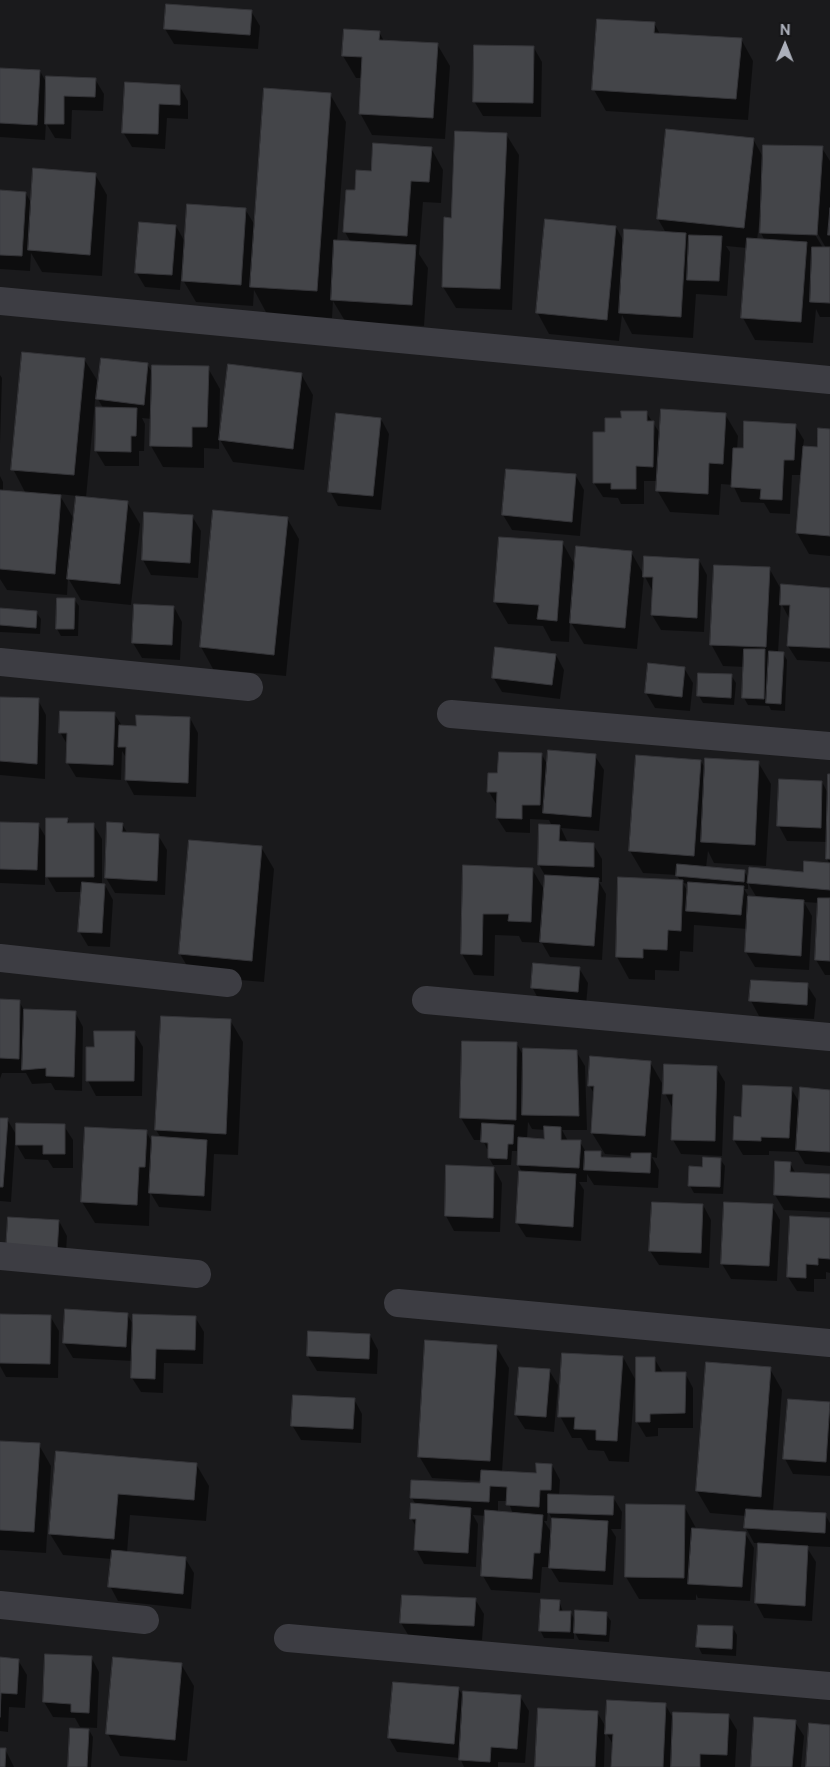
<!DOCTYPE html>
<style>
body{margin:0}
#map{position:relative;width:830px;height:1767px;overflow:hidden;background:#1a1a1c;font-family:"Public Sans",sans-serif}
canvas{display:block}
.north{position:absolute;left:760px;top:20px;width:50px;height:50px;-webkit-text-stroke:4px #151517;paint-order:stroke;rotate:1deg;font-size:14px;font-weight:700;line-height:20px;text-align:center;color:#acb0bb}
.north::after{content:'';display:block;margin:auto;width:18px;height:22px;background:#acb0bb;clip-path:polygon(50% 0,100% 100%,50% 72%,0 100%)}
</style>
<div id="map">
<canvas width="830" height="1767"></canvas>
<div class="north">N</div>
</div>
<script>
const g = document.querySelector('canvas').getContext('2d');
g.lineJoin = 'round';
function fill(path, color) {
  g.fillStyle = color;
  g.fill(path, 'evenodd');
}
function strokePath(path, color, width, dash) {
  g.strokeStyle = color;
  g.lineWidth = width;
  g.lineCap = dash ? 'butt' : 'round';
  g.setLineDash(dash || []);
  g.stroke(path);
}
const shadow = new Path2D(`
 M251 11 260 26 258 49 174 44 165 29Z
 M654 23 660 34 741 39 753 61 748 120 606 111 594 90Z
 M379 32 384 41 437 44 450 66 445 139 372 135 360 113 362 78H356L343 56Z
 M534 48 542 62 541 117 483 116 474 101Z
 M0 69 40 71 47 84 95 79 104 94 103 111 72 110 71 139 55 138 46 123 45 140 0 137Z
 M180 87 188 101V119L167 118 165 149 132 147 123 132Z
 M330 94 346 122 337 242 351 243 345 232 356 192 372 172 431 148 443 170 441 203 423 202 419 254 428 268 424 326 345 321 333 301 332 318 267 314 254 290 253 306 196 302 183 280 185 257H183L180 290 145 287 136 272 176 226 186 244 245 209 256 227Z
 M506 134 519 155 512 310 456 308 443 287 453 219Z
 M753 139 763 157 822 148 830 161V317H820L816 309 813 343 755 340 743 318 747 248 726 246 730 252 727 296 696 294 693 338 632 334 622 315 619 341 549 334 537 312 616 227 624 242 666 233 658 219ZM760 217H762L761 233 765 241 757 240ZM815 229 826 248H823L813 231Z
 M95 174 107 195 102 276 42 272 31 253 30 271 0 269V191L26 193 32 205Z
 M84 359 97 380 86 498 127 502 140 524 131 605 81 600 68 578 67 595 7 590 0 579V476L3 482V492L26 494 13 469ZM59 494 77 496 75 521Z
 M147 364 153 374 208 368 220 389 219 432 221 433 301 374 313 395 304 470 233 462 219 438V449L204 448V468L163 467 151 446 152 419 142 418 145 424 144 451H139V466H105L96 451 103 408 98 399Z
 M0 375 2 378 0 443Z
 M646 412 661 435 725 414 738 436 737 449H744L795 425 804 440 803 447 818 448 830 431V556L809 554 797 533 802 475H792L790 514 770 513 764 503 741 502 733 485 721 484 719 515 670 512 657 490 658 481H644V504H621L618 498 603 497 594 483 606 433 622 419Z
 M381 419 389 434 381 510 338 506 330 491Z
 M576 476 584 490 580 536 512 530 503 515Z
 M214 511 287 518 299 539 286 676 213 669 201 647Z
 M192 516 201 531 198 578 151 575 143 560Z
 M562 542 576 567 631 552 644 575 699 560 707 575 704 632 661 630 652 615 653 592 644 575 637 649 584 644 570 621 569 642 551 641 543 626 508 624 495 602Z
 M769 568 782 591 830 589V662L797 660 788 646 790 620 781 603 778 653H783L787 660 785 711 771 710 769 706 748 705 744 698 745 667 723 666 711 644Z
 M74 599 79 606 78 636H61L57 629Z
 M174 607 182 622 180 660 142 658 133 643Z
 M0 609 36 612 41 619 40 634 0 632Z
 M556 655 564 670 560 699 502 692 493 677Z
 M684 668 693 683 690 711 655 708 646 693Z
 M731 675 736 683 734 705 703 703 699 696Z
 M0 699 38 700 46 715 45 779 0 775Z
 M114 713 122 726 137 727 190 718 198 733 196 797 134 795 126 780 127 759 122 751 121 780 76 777 67 762 68 746 60 732Z
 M542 755 548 766 595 756 604 770 599 831 561 828 568 843 593 844 602 859V882H599L606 894 602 960 550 957 542 943 522 942 519 936 495 935 494 976 474 975 462 954 464 867 532 869 545 891 546 877 539 865 552 826 549 820 530 819V833L506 832 497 818 498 807 489 792 499 774Z
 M638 756 701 761 706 770 758 762 771 784 766 866 714 863 708 851 706 868 744 871 749 879 804 874 830 865V975H825L816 960 819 903 804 902 812 916 809 970 755 967 746 952 748 929 694 925 693 952 680 951 679 971 655 970V980L629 979 617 957 619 879 680 881 677 875 643 873 630 851ZM683 883 689 884 688 892ZM748 883 757 898 749 897 744 889H748Z
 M830 775V864L827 859V842L787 841 779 826 822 782 829 795Z
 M67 819 70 824H93L102 839V885H105L113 900 110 947 88 946 79 931 82 892H56L45 873V885L0 883V823L38 824 48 841Z
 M122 824 128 834 158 835 167 850 165 895 115 893 106 878Z
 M261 847 274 869 264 982 193 976 180 954Z
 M579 968 588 983 586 1006 540 1002 532 987Z
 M807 985 816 999 814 1019 759 1016 751 1001Z
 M0 1001H19L24 1010 75 1012 83 1027 82 1091 55 1090 51 1083 32 1084 26 1073H2L0 1079Z
 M162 1017 230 1020 243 1042 238 1155 214 1154 211 1211 159 1207 150 1192 149 1226 95 1223 82 1202 146 1131 153 1144 161 1138 156 1130Z
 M134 1032 143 1047 142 1096H96L88 1081 95 1049Z
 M517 1044 524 1057 576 1051 585 1066 587 1130H562L568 1141 580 1142 586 1152H600L604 1158 632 1160V1156L605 1154 592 1133 595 1095 589 1085 650 1062 662 1083 657 1158 652 1157 659 1170 658 1188 594 1185 587 1174V1182H579L584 1190 581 1241 526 1237 517 1223 522 1172 518 1165 519 1151H512L511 1165H493L489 1158V1149H487L483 1140H474L461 1118ZM528 1122 532 1129 545 1130V1140L527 1139Z
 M716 1067 725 1082 722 1156 681 1154 673 1140V1109L665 1093Z
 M791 1088 800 1104 830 1091V1166L805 1164 798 1152 769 1151V1155H743L734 1140 743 1118Z
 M0 1119H7L17 1136 64 1126 73 1140V1168H53L48 1160 25 1159 15 1142 11 1202 0 1201Z
 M720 1159 725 1166 723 1194 694 1193 690 1186 703 1168Z
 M790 1163 796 1174 830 1176V1212L784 1210 775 1195Z
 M494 1168 502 1183 500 1232 454 1231 446 1216Z
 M725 1203 772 1206 780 1220 777 1281 731 1279 722 1264Z
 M703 1205 711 1220 709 1268 659 1265 650 1251Z
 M830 1219V1273L826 1272V1279H814V1292L797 1291 788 1277Z
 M59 1221 67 1236 65 1268 16 1265Z
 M127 1314 134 1326 195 1317 204 1332 203 1364 164 1363 163 1393 141 1392 132 1378 133 1361 73 1358 64 1343Z
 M0 1315 50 1316 59 1331 58 1378 6 1377 0 1366Z
 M370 1335 378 1350 377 1374 317 1371 308 1356Z
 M496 1346 509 1368 502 1472 537 1474 552 1465 560 1480 559 1496 613 1497 622 1512 621 1529H611L616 1537 613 1585 559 1582 548 1564V1567H542L540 1593 491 1590 483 1576 486 1516 473 1515 478 1524 476 1567 424 1564 416 1549 417 1528 411 1518 416 1505 412 1498 482 1485V1481L432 1478 419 1456ZM498 1501H508L513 1514 498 1513ZM548 1511 553 1521V1535L544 1521H547Z
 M623 1357 635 1379 629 1462 609 1461 604 1451 588 1450 581 1438H572L560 1416Z
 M654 1358 663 1373H685L693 1388V1428H658V1436L646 1437 637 1422Z
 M770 1369 782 1390 773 1511 825 1514 830 1523V1547L806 1546 816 1562 812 1621 764 1618 756 1603 759 1543H754L746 1528V1516L710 1513 697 1491Z
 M549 1370 558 1385 554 1432 525 1429 516 1415Z
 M354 1399 362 1414 361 1443 301 1440 292 1425Z
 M789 1400 830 1404V1476L793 1474 785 1459Z
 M0 1442 39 1445 51 1466 46 1553 0 1550Z
 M57 1453 196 1464 209 1486 206 1521 130 1515 127 1553 185 1558 194 1573 191 1609 118 1601 110 1586 112 1559 63 1555 50 1534Z
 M684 1506 697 1530 745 1533 754 1548 750 1601 698 1598 696 1594V1600L639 1599 626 1577Z
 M475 1599 484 1614 482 1640 410 1638 401 1623Z
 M559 1601 563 1612 571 1613 576 1622 606 1614 611 1621 609 1642 579 1640 574 1631V1639L544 1638 540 1630Z
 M733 1628 737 1635 736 1656 702 1654 698 1646Z
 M91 1657 99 1672 97 1728 80 1727 75 1718 53 1717 44 1702Z
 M114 1658 181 1664 194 1686 187 1761 120 1756 108 1734Z
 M0 1659 18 1660 27 1675 25 1708 9 1707 8 1732 0 1731Z
 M458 1688 464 1698 520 1696 529 1711 525 1763 498 1762V1767H464L460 1758 397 1752 389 1738Z
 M665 1704 674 1720 728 1715 737 1730 735 1767H613L614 1746 605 1731 604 1767H536L597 1712 607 1729Z
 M795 1722 804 1736 801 1767H752Z
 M89 1730 93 1737 91 1767H69Z
 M0 1749H5L14 1767H0Z`);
const building = new Path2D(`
 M166 4 252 10 250 35 164 29Z
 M597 19 655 22 654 33 742 38 736 99 592 90Z
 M344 29 380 31 379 40 438 43 433 118 359 114 362 57 342 56Z
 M474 45 534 46 533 103 473 102Z
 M0 68 40 70 37 125 0 123Z
 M46 76 96 78 95 97 64 96V124H45Z
 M125 82 180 85V105L159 104 158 134 122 133Z
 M264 88 331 93 317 291 250 287Z
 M666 129 754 138 744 228 657 219Z
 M455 131 507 133 500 289 442 287 444 217 451 218Z
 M373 143 432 147 429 182 411 181 407 236 343 232 346 190H355L356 170 371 171Z
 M763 145 823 146 817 235 760 233Z
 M33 168 96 173 90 255 28 250Z
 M0 190 26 192 22 256 0 255Z
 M187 204 246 208 241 285 182 281Z
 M830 208V235H828Z
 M545 219 616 226 607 320 536 313Z
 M139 222 176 225 172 275 135 273Z
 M624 229 686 233 681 317 619 313Z
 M689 235 722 236 719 281 687 280Z
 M747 238 807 242 801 322 741 318Z
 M334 240 416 245 412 305 331 300Z
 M812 247H830V303L810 302Z
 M22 352 85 358 74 475 11 470Z
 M101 358 148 363 144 405 96 399Z
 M228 364 302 373 293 449 219 440Z
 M152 365 209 366 207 427H192V447L150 446Z
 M96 407 137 408 136 436H131V452L95 451Z
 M661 409 726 413 723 464 709 463 708 494 656 491Z
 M621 411H647V421H654L653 467 636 466V489H611V483H593V432H605V418H621Z
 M336 413 381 418 373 496 328 492Z
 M744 421 796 424 794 460H784L782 500 760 499 761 489 731 487 733 448H743Z
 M818 428 830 429V536L796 533 803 446 817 447Z
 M506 469 576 474 572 522 502 515Z
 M0 490 61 495 55 574 0 569Z
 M76 496 128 501 120 584 67 579Z
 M213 510 288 517 274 655 200 647Z
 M144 512 193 515 190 563 142 560Z
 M499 537 563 541 557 621 537 619 539 605 494 602Z
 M576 546 632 551 625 628 570 623Z
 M644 556 699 559 697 618 651 615 653 577H643Z
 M714 565 770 567 766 647 710 645Z
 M781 584 830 588V648L787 646 790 605H780Z
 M57 598H75L74 629H56Z
 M134 604 174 606 172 645 132 643Z
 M0 608 37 611 36 628 0 625Z
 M495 647 556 654 552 685 492 678Z
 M744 649H765L764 699 742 698Z
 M769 651 784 652 781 704 766 703Z
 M648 663 685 667 682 697 645 693Z
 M698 673 732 674 731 698 697 696Z
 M0 697 39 698 37 764 0 761Z
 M60 711 115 712 113 765 66 763 67 733H59Z
 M136 715 190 717 188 783 125 780 126 747H118L119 725 136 726Z
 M548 750 596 754 591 817 543 813Z
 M499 752 542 753 540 805H522V819L496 818 497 792H487L488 773H497Z
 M636 755 701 760 694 856 629 851Z
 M705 758 759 761 755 845 701 842Z
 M828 774H830V859H826Z
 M779 779 822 781 821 828 777 826Z
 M46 818H68L67 823H94V877H46Z
 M0 822 39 823 37 870 0 869Z
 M107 822 123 823 122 832 159 834 157 881 105 878Z
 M539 824 560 825 559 841 594 843V867L538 865Z
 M189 840 262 846 252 961 179 954Z
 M804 861 830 863V890L747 883 749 867 803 872Z
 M677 864 745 870 744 882 676 876Z
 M463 865 533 868 531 922 508 921 509 914H483L482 955 461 954Z
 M545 875 599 878 594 946 540 942Z
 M618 877 683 880 681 931 668 930 667 950 643 949V958L616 957Z
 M82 882 105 884 102 933 78 932Z
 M688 882 744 886 741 915 686 911Z
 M748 896 804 900 801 956 745 952Z
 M818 898H830V961L815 960Z
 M533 963 580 967 578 992 531 988Z
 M751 980 808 983 807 1005 749 1001Z
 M0 999 20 1000 19 1059 0 1058Z
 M24 1009 76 1011 74 1077 46 1076V1068L22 1070Z
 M161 1016 231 1019 226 1134 155 1130Z
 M94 1031H135L134 1081H86V1047H94Z
 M462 1041 517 1042 516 1120 460 1118Z
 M523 1048 577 1050 579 1116 522 1115Z
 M590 1056 651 1061 645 1136 591 1133 594 1086H588Z
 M664 1064 717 1066 715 1141 671 1140 673 1094H663Z
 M743 1085 792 1087 789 1138 761 1137V1141L733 1140 734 1116 741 1117Z
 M800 1087 830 1090V1152L796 1150Z
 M0 1118H8L3 1187H0Z
 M16 1123 65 1124V1154H43V1145H16Z
 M482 1123 514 1125 513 1144H508L507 1159 488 1158V1143L481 1142Z
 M544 1126 561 1127V1140H581L579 1168 517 1165 518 1137 544 1139Z
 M85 1127 147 1130 145 1167H139L137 1205 81 1202Z
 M152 1136 207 1140 204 1196 149 1193Z
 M585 1151H601V1157L631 1158V1153H651L650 1173 584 1170Z
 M703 1157 721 1158 720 1187 688 1186 689 1166 702 1167Z
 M775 1161 791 1162 790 1172 830 1174V1198L774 1195Z
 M446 1165 494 1167 493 1218 445 1216Z
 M519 1171 576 1174 573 1227 516 1223Z
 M652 1202 703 1204 701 1253 649 1251Z
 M724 1202 773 1204 769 1266 721 1264Z
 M790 1216 830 1218V1259L818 1258V1265L806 1264V1278L787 1277Z
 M8 1217 59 1220 57 1253 6 1250Z
 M65 1309 128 1313 126 1347 63 1343Z
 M0 1314 51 1315 50 1364 0 1363Z
 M133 1314 196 1316 195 1350 156 1349 155 1379 131 1378Z
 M308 1331 370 1334 369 1359 307 1356Z
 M425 1340 497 1345 490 1461 418 1457Z
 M562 1353 623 1356 617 1441 596 1440V1430L574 1429 575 1417H558Z
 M636 1357H655V1372H686L685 1413 650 1414V1422H636Z
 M706 1362 771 1367 761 1497 696 1491Z
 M519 1367 550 1369 546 1417 515 1415Z
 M293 1395 355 1398 353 1429 291 1426Z
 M788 1399 830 1402 826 1462 783 1459Z
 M0 1441 40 1443 34 1532 0 1530Z
 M56 1451 197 1463 194 1500 118 1494 114 1539 49 1534Z
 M536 1463 552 1464 551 1490H540L539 1507 506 1505 507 1487 490 1486 489 1502 410 1498 411 1480 480 1483 481 1470 536 1473Z
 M548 1494 614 1496 613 1515 548 1513Z
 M411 1503 471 1508 468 1553 414 1550 416 1519H410Z
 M626 1504 685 1505 684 1578 625 1577Z
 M746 1509 826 1513 825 1533 744 1528Z
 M485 1510 543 1515 540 1553H534L532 1579 481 1576Z
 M552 1518 608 1521 605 1571 549 1568Z
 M692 1528 746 1532 742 1587 688 1584Z
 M758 1543 808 1546 805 1606 755 1603Z
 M112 1550 186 1557 183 1594 108 1587Z
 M402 1595 476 1598 474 1626 400 1623Z
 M541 1599 560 1600 559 1611H571L570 1632 539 1631Z
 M575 1610 607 1612 606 1635 574 1633Z
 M698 1625 733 1626 732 1649 696 1647Z
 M45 1654 92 1656 89 1713 71 1712V1704L43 1702Z
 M0 1657 19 1659 17 1694 1 1693 0 1717Z
 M113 1657 182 1663 175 1740 106 1734Z
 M393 1682 459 1687 454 1744 388 1738Z
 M463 1691 521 1695 517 1749 491 1747 490 1762 459 1760Z
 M607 1700 666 1703 663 1767H611L613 1734H605Z
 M538 1708 598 1711 595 1767H535Z
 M673 1712 729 1714 727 1755 700 1754V1767H671Z
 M754 1717 796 1720 792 1767H751Z
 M809 1723 830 1725V1767H806Z
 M70 1728 89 1729 87 1767H68Z
 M0 1748H6L5 1767H0Z`);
const street = new Path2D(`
 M0 301 830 380
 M0 662 249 687
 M451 714 830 746
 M0 958 228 983
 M426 1000 830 1037
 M0 1256 197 1274
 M398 1303 830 1343
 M0 1605 145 1620
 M288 1638 830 1686`);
fill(shadow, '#0007');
fill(building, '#444549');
strokePath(building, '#343438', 1);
strokePath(street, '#3d3d43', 28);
</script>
